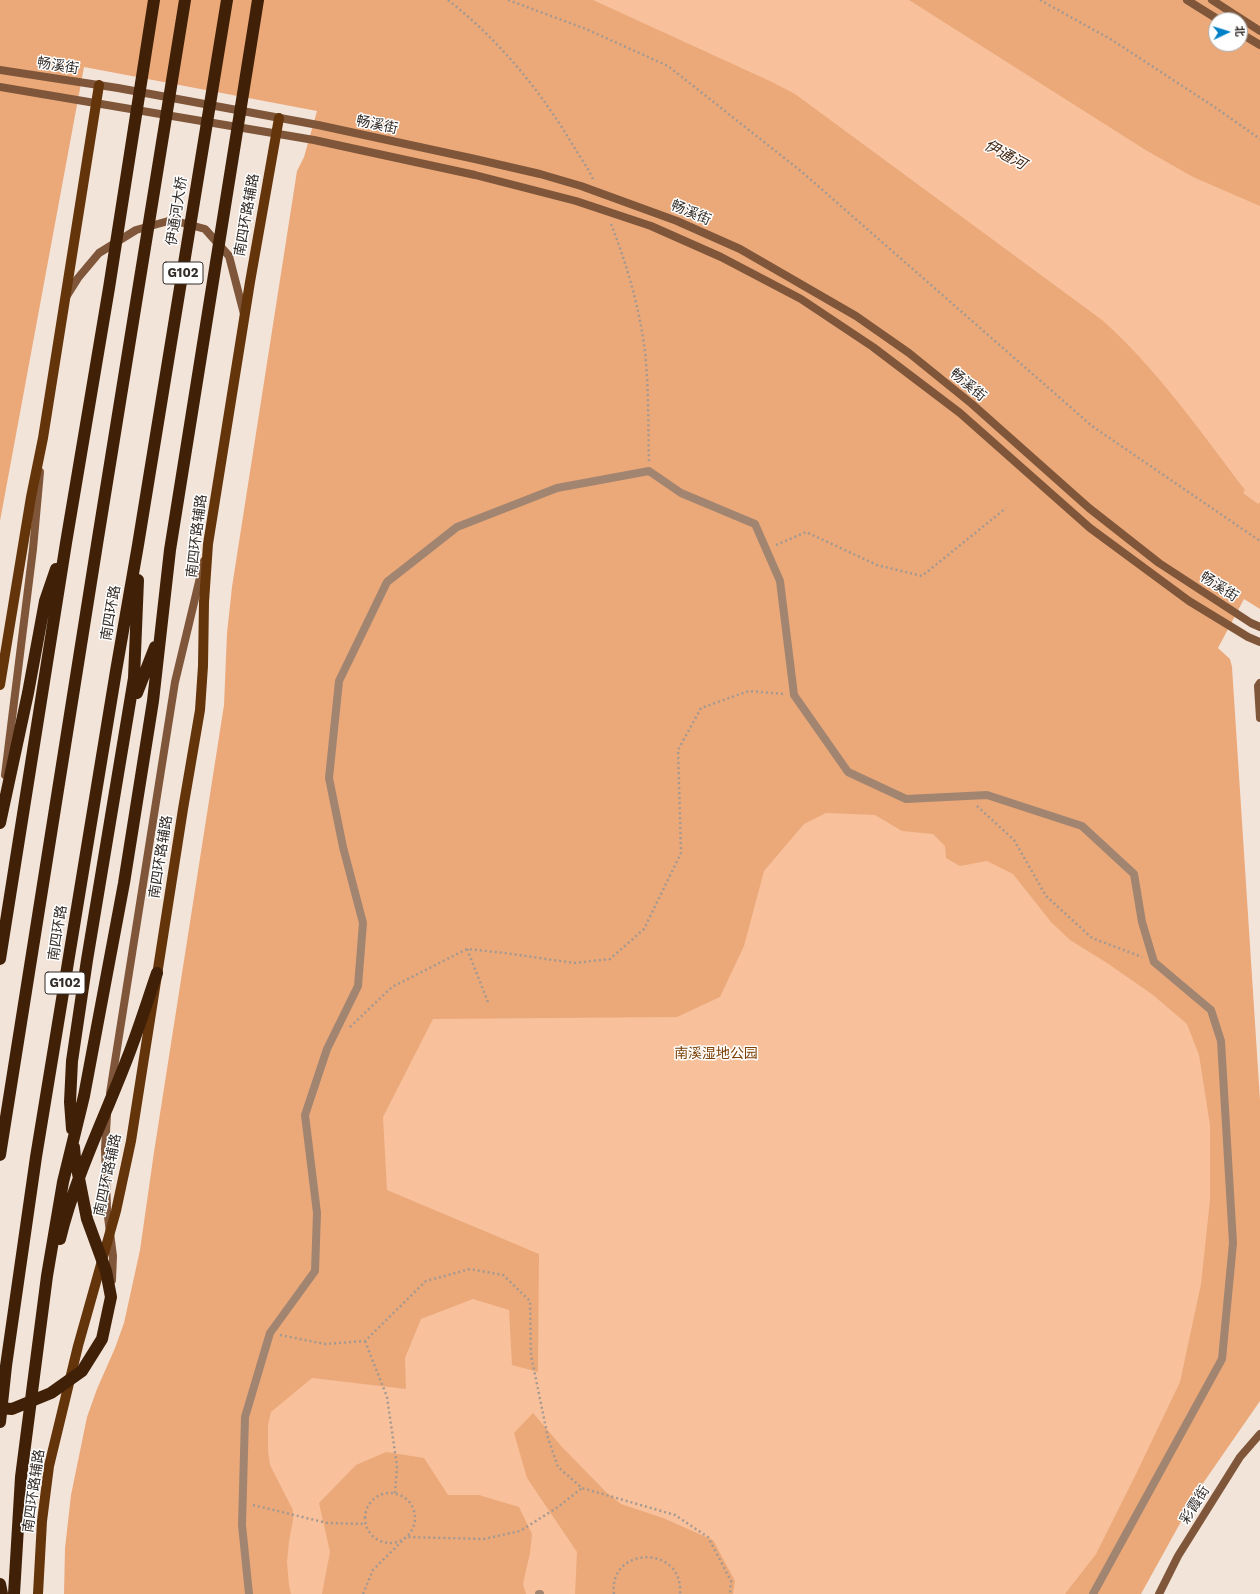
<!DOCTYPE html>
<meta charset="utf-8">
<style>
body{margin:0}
#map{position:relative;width:1260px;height:1594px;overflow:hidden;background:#f3e4da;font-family:"Work Sans","Noto Sans SC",sans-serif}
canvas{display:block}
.north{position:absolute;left:1208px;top:12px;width:40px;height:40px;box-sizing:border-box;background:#fff;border:1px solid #adaba9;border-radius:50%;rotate:86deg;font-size:11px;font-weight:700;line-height:16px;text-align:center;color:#332d29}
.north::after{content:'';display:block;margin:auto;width:14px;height:18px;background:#0080c8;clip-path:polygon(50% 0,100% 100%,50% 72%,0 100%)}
</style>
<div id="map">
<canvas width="1260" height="1594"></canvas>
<div class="north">北</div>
</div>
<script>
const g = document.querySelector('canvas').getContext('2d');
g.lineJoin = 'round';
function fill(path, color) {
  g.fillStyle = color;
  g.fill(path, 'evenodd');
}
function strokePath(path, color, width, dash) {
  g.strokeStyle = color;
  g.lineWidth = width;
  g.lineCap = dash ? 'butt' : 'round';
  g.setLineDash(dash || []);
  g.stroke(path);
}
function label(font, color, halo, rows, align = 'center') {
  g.font = font + ' "Work Sans","Noto Sans SC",sans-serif';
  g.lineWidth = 3;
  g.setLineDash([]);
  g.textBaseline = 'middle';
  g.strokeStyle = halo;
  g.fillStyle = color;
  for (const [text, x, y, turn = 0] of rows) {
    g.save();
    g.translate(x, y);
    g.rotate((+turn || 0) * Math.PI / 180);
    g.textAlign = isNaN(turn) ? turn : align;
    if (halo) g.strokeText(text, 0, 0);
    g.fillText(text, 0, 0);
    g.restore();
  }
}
const green = new Path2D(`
 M0 0H1260V609L1244 599 1218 648 1230 659 1232 667 1260 1100V1401L1199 1489 1141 1594H64L65 1548 71 1495 87 1417 97 1389 115 1348 124 1323 140 1250 154 1152 224 705 227 633 232 587 297 171 304 157 317 111 84 67 0 521ZM1216 20H1240V44H1216Z`);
const water = new Path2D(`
 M593 0H909L1144 149 1193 177 1260 206V502L1258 504 1243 493 1245 490C1200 431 1157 369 1102 320L795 94 772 82Z
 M826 813 875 815 902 831 933 834 945 846 946 858 960 866 987 861 1013 874 1051 922 1070 940 1107 963 1153 995 1187 1024 1199 1055 1210 1125V1200L1201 1284 1180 1382 1136 1474 1096 1554 1065 1594H733L735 1581 713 1540 663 1518 621 1504 606 1492 562 1447 533 1413 514 1433 527 1478 577 1552 575 1594H526L523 1584 530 1553 532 1534 519 1507 479 1495H448L424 1458 386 1452 356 1465 319 1503 330 1552 322 1594H291L289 1585 287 1562 289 1541 293 1520V1510L270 1465 268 1451V1425L271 1412 312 1378 406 1389 405 1358 421 1319 473 1299 509 1310 512 1365 538 1372 539 1254 387 1190 383 1117 433 1019 677 1017 720 997 744 946 764 871 804 824Z`);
const path = new Path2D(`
 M448 0C498 39 539 89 571 142 578 154 587 166 593 179
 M508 0 586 29 668 66 802 172 1092 426 1260 541
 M1040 0 1112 40 1216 108 1260 139
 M611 224C626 262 638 303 644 344 649 383 648 423 649 462
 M776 545 806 532 877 565 922 576 1006 508
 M977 806 1014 840 1046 896 1092 938 1142 957
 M467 949 488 1002
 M350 1027 392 987 467 949 505 953 574 963 610 959 644 929 681 853 678 750 701 708 749 691 784 694
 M280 1335 325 1344 365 1341 426 1281 470 1269 503 1275 530 1301 531 1355 548 1438 558 1467 582 1488 675 1515 708 1537 731 1581 730 1594
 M365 1341 387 1397 397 1466 395 1493
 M365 1518a25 25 0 1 1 50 0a25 25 0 1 1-50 0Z
 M253 1505 327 1523 366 1524
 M363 1594 373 1570 406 1537 484 1539 520 1531 558 1507 582 1488
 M614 1594C608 1546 684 1544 680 1594`);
const lane = new Path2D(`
 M249 1594 242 1525 245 1417 270 1333 315 1271 317 1213 305 1115 327 1049 358 986 363 923 343 847 329 778 339 681 387 582 457 527 557 488 649 471 681 493 755 524 780 581 794 695 848 772 906 799 987 795 1082 826 1134 874 1142 922 1154 962 1211 1010 1221 1041 1233 1243 1222 1359 1093 1594`);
const street = new Path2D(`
 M539 1594H540`);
const secondary = new Path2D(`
 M1187 0 1219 20
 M1212 0 1260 31
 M1240 33 1260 45
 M0 70 118 88 318 125 475 159 540 174 581 186 677 221 740 249 856 316 909 353 972 404 1089 508 1159 563 1251 623 1260 627
 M0 87 314 140 475 175 576 201 651 226 721 257 801 299 873 347 960 413 1090 528 1189 601 1248 637 1260 642
 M66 297 78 278 99 253 136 230 172 220 205 229 229 256 244 314
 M1260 683 1258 686 1260 718
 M5 775 33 549 40 472
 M110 1093 175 682 204 561
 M107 1115 105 1149 107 1209 113 1256 112 1280
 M1159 1594 1178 1556 1240 1457 1260 1434`);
const primary = new Path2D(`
 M0 685 31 497 43 438 99 85
 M38 1594 42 1521 49 1466 78 1346 116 1211 131 1141 183 809 200 710 203 666 204 602 208 544 250 282 279 118`);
const highway = new Path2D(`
 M137 693 155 647
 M0 823 28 693 45 601 56 569
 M0 959 66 543 109 288 154 0
 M72 1129 70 1102 72 1061 87 960 134 678 138 580
 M0 1155 98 538 185 0
 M60 1239C75 1177 104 1119 127 1059 138 1031 147 1002 157 973
 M0 1408 12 1409 51 1393 82 1371 102 1339 111 1297 106 1271 87 1219 75 1158 74 1147
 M0 1422 6 1366 36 1157 116 671 138 545 227 0
 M0 1584 2 1594
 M14 1594 21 1477 47 1276 63 1182 84 1096 124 883 153 701 170 550 258 0`);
const shields = [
 [183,273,40],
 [65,983,40]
];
const shieldNames = [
 ["G102",183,273],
 ["G102",65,983]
];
const streetNames = [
 ["畅溪街",58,66,9],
 ["畅溪街",377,125,12],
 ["伊通河大桥",177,211,-81],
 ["畅溪街",691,213,23],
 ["南四环路辅路",247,215,-80],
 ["畅溪街",968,385,40],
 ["南四环路辅路",197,536,-83],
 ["畅溪街",1219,587,33],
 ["南四环路",111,613,-80],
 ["南四环路辅路",161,857,-81],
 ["南四环路",58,933,-81],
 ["南四环路辅路",108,1175,-78],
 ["南四环路辅路",34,1491,-82],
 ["彩霞街",1195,1505,-58]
];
const parkNames = [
 ["南溪湿地公园",716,1054]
];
const waterNames = [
 ["伊通河",1005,155,29]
];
fill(green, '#eba97a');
fill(water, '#f8c19b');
strokePath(path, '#a49991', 2.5, [2, 3]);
strokePath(lane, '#a28571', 8);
strokePath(street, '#a28571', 8);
strokePath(secondary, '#7f5639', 8);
strokePath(primary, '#64340a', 10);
strokePath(highway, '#402107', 12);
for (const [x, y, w] of shields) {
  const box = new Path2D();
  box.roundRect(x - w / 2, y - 11, w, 22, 3);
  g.fillStyle = '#fff';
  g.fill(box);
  strokePath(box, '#332d29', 1);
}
label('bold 13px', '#332d29', null, shieldNames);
label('14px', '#332d29', '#fff', streetNames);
label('14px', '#7d4005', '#fff', parkNames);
label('italic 15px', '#3f240f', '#fff', waterNames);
</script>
